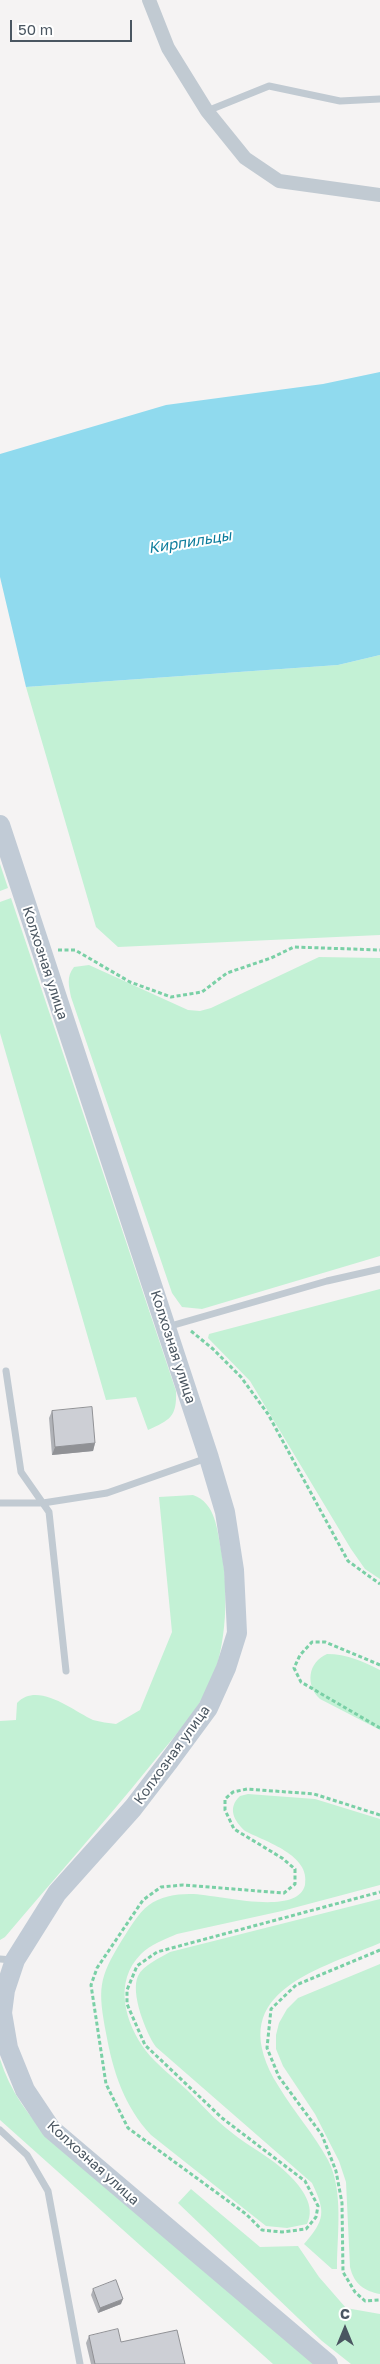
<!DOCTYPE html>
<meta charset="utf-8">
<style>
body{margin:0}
#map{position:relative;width:380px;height:2364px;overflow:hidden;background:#f5f3f3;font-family:"Golos Text",sans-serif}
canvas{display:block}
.north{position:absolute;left:320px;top:2304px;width:50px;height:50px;-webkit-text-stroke:4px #fff;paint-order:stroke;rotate:0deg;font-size:14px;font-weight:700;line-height:20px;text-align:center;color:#4a5661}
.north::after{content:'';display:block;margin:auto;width:18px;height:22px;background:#4a5661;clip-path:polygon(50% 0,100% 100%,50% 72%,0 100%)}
.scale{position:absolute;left:10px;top:20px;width:122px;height:22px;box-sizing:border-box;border:2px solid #4a5661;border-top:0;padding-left:6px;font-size:15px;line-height:18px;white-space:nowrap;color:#4a5661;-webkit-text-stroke:4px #fff;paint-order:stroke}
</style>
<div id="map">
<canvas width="380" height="2364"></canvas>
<div class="north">С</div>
<div class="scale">50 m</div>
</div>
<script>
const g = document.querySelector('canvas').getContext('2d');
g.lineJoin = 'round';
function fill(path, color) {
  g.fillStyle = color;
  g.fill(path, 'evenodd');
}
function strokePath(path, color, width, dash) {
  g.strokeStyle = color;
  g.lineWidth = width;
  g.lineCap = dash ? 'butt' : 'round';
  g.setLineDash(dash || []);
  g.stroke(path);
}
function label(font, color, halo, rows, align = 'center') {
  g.font = font + ' "Golos Text",sans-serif';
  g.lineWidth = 4;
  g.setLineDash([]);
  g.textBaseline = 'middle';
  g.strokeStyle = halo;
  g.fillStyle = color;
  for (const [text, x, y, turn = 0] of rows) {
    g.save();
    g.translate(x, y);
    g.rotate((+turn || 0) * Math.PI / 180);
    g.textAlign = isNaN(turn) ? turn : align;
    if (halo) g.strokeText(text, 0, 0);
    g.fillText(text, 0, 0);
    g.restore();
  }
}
const green = new Path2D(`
 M380 655V935L118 947 96 927 26 687 338 665Z
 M0 864 8 888 0 891Z
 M11 898 176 1391C177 1417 170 1420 148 1430L136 1397 106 1400 0 1033V902Z
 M319 957 380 958V1256L202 1309 182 1307 172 1293 71 997C69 986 66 977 74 967L89 965 188 1010 200 1011 211 1008Z
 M380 1289V1579L365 1569 351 1549 250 1381 208 1338 209 1334Z
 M193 1495C216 1503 217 1530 221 1549 229 1588 227 1648 210 1684 196 1714 171 1740 150 1766 103 1824 53 1880 5 1937L0 1940V1721L16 1720 17 1703C38 1681 73 1711 93 1720 100 1722 109 1723 116 1724L140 1710 172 1632 159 1497Z
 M327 1654C347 1654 362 1661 380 1670V1730L320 1699C305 1685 308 1662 327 1654Z
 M248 1794 315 1799 380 1819V1885L282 1911 177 1934C165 1939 150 1945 141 1954 113 1982 125 2023 146 2051 157 2065 174 2078 187 2090 201 2104 215 2120 231 2132 249 2147 273 2158 289 2175 302 2188 316 2206 307 2224L287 2228 266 2226 151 2135C124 2106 113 2072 106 2033 98 1989 98 1979 122 1940 129 1929 138 1913 149 1905 159 1897 176 1894 189 1894 214 1893 297 1918 305 1885 311 1855 266 1842 245 1831 234 1821 227 1808 240 1796Z
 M380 1899V1943C312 1972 221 1994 279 2087 294 2112 314 2134 328 2160 344 2191 337 2234 337 2269H332L304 2244C325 2220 326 2212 312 2183L156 2047C146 2033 130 1993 138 1976 143 1965 160 1958 170 1952Z
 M380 1964V2294C364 2291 354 2284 350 2267L346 2182 339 2161 315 2114 283 2066 276 2049V2035L279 2023 287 2009 298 1998Z
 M0 2059C10 2091 29 2117 52 2140L314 2364H273L0 2120Z
 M191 2189 260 2247 298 2246 319 2277 346 2308 380 2314V2364H351L322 2341 178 2203Z`);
const water = new Path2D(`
 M380 372V655L338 665 26 687 0 577V454L166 405 323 384Z`);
const path = new Path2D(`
 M58 950H75L130 982 171 997 202 992 227 973 271 958 294 947 380 950
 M191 1331 213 1349 241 1377 268 1414 348 1561 380 1584
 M380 1665 325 1642H312L300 1655 294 1668 301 1682 380 1728
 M380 1815 314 1794 247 1789 233 1792 225 1799V1810L234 1829 282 1858 295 1869V1884L284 1893 183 1885 161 1887 143 1900 97 1968 91 1985 106 2084 128 2128 246 2214 262 2230 282 2232 306 2229 316 2217 318 2206 305 2181 222 2118 145 2045 127 2004V1990L137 1966 157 1952 380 1892
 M380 1950 296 1985 271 2009 267 2048 279 2077 322 2135 336 2171 342 2203 343 2272 355 2292 365 2301 380 2300`);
const lane = new Path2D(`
 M207 111 269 86 340 101 380 99
 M167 1327 327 1281 380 1269
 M6 1371 21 1472 49 1512 66 1671
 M0 1503H43L107 1493 207 1458
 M0 1959 12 1960
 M0 2130 27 2155 48 2191 80 2364`);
const street = new Path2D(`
 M149 0 168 48 207 111 245 158 279 181 380 195`);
const secondary = new Path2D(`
 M0 825 209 1458 225 1512 234 1570 237 1633 226 1668 208 1708 169 1761 133 1808 57 1893 15 1960 5 1990 2 2013 8 2048 25 2090 51 2129 328 2364`);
const wall = new Path2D(`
 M52 1411 95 1443 93 1451 52 1455 49 1418Z
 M93 2289 121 2304 98 2313 91 2295Z
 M89 2336 121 2342 185 2364H91L86 2343Z`);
const shadedWall = new Path2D(`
 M95 1443 93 1451 52 1455 55 1447Z
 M123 2299 121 2304 98 2313 100 2308Z`);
const building = new Path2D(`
 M92 1407 95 1443 55 1447 52 1411Z
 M116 2280 123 2299 100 2308 93 2289Z
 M118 2329 121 2342 177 2330 185 2364H95L89 2336Z`);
const streetNames = [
 ["Колхозная улица",45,963,72],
 ["Колхозная улица",173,1347,72],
 ["Колхозная улица",172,1755,-54],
 ["Колхозная улица",93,2163,42]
];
const waterNames = [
 ["Кирпильцы",190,542,-9]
];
fill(green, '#c3f1d5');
fill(water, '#90daee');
strokePath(path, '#7ad0a6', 3, [4, 2.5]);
strokePath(lane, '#c1cad2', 7);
strokePath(street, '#c1cad2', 14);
strokePath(secondary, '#c1cbd6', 20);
fill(wall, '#b0b2b7');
fill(shadedWall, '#909195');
fill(building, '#cdcfd5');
strokePath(building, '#909195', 1);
label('14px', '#4a5661', '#fff', streetNames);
label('italic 15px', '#0c7c9b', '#fff', waterNames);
</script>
